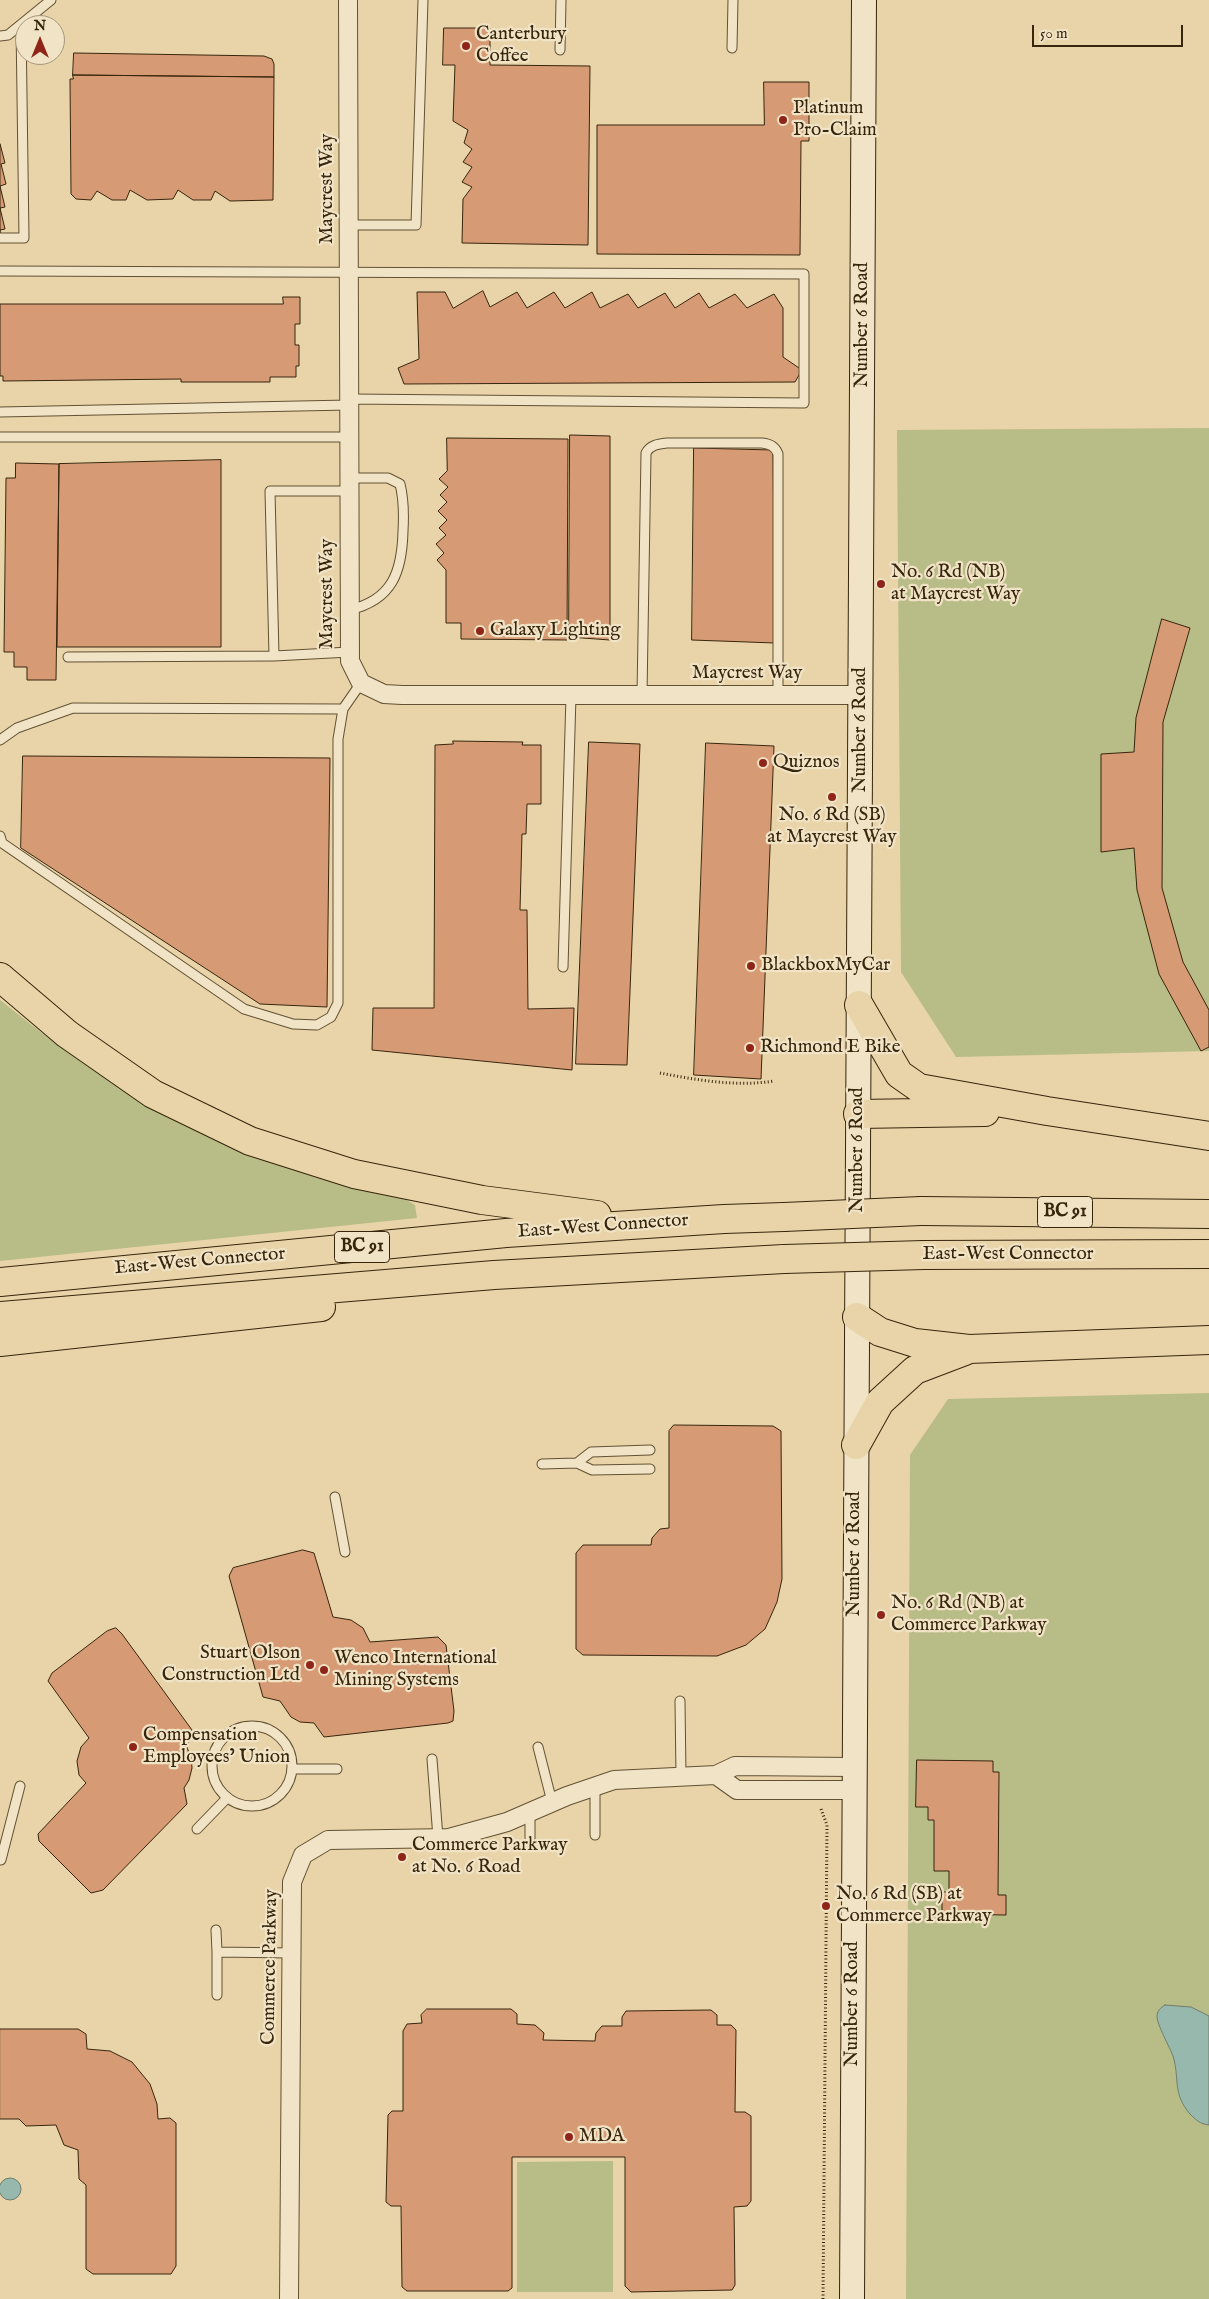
<!DOCTYPE html>
<meta charset="utf-8">
<style>
body{margin:0}
#map{position:relative;width:1209px;height:2299px;overflow:hidden;background:#e8d4a8;font-family:"IM FELL English",serif}
canvas{display:block}
.north{position:absolute;left:15px;top:15px;width:50px;height:50px;box-sizing:border-box;background:#f0e3c6;border:1px solid #a6977c;border-radius:50%;rotate:0deg;font-size:14px;font-weight:700;line-height:20px;text-align:center;color:#37250c}
.north::after{content:'';display:block;margin:auto;width:18px;height:22px;background:#8f2418;clip-path:polygon(50% 0,100% 100%,50% 72%,0 100%)}
.scale{position:absolute;left:1032px;top:25px;width:151px;height:22px;box-sizing:border-box;border:2px solid #37250c;border-top:0;padding-left:6px;font-size:15px;line-height:18px;white-space:nowrap;color:#37250c;-webkit-text-stroke:4px #f0e3c6;paint-order:stroke}
</style>
<div id="map">
<canvas width="1209" height="2299"></canvas>
<div class="north">N</div>
<div class="scale">50 m</div>
</div>
<script>
const g = document.querySelector('canvas').getContext('2d');
g.lineJoin = 'round';
function fill(path, color) {
  g.fillStyle = color;
  g.fill(path, 'evenodd');
}
function strokePath(path, color, width, dash) {
  g.strokeStyle = color;
  g.lineWidth = width;
  g.lineCap = dash ? 'butt' : 'round';
  g.setLineDash(dash || []);
  g.stroke(path);
}
function label(font, color, halo, rows, align = 'center') {
  g.font = font + ' "IM FELL English",serif';
  g.lineWidth = 4.5;
  g.setLineDash([]);
  g.textBaseline = 'middle';
  g.strokeStyle = halo;
  g.fillStyle = color;
  for (const [text, x, y, turn = 0] of rows) {
    g.save();
    g.translate(x, y);
    g.rotate((+turn || 0) * Math.PI / 180);
    g.textAlign = isNaN(turn) ? turn : align;
    if (halo) g.strokeText(text, 0, 0);
    g.fillText(text, 0, 0);
    g.restore();
  }
}
const green = new Path2D(`
 M1209 428V1051L956 1057 901 972 897 430Z
 M0 1000 57 1045 115 1084 346 1185 405 1199 415 1205 417 1218 0 1261Z
 M1209 1393V2299H906L910 1455 948 1399Z
 M613 2161V2292H517V2162Z`);
const water = new Path2D(`
 M1165 2005 1191 2007 1209 2016V2125C1200 2124 1196 2120 1190 2114 1172 2093 1180 2079 1173 2056 1169 2046 1157 2024 1157 2017 1157 2011 1160 2008 1165 2005Z
 M-1 2189a11 11 0 1 1 22 0a11 11 0 1 1-22 0Z`);
const building = new Path2D(`
 M444 28H490V65L590 66 588 245 462 243 463 199 472 187 462 182 472 167 463 162 472 149 464 143 468 130 453 121 455 65H443Z
 M74 53 264 56 272 59 274 64V77L73 75Z
 M73 75 274 77 273 200 230 201 215 191 211 200H193L178 190 173 199 147 200 130 190 126 200H112L97 191 91 200 76 199 71 194 70 79H73Z
 M764 82H809V141H801L800 255 597 254V125H764Z
 M0 144 5 163 1 164 6 184 0 186 5 207 0 208 5 229 0 230V233Z
 M483 291 490 307 517 292 527 308 554 292 565 308 592 292 600 308 628 294 638 308 665 293 675 308 699 293 709 308 735 294 747 308 774 294 783 308V357L802 370 795 382 404 384 398 368 419 359 417 292H445L453 308Z
 M283 297H300V324H295V345H299V366H296V377H270V382H181V379L3 381V376H0V304H283Z
 M570 435 610 436V640L569 637Z
 M447 438 568 439 567 640 461 639V623H446V570L437 560 444 553 436 544 446 535 439 528 447 520 438 511 447 502 440 495 448 487 439 479 447 471Z
 M694 448 773 450 775 643 692 640Z
 M221 460V647H57L59 464Z
 M16 463 59 464 56 680H27V667H14V652H4L6 478H15Z
 M1162 619 1190 628 1163 722 1162 888 1183 962 1209 1010V1047L1201 1051 1159 974 1137 890 1134 848 1101 852V754L1134 752 1136 718Z
 M453 741 523 742 522 745H541V804H527L526 834H522L520 910H527L528 1009 574 1008 572 1070 372 1050 373 1008H434L435 745 453 744Z
 M589 742 640 744 627 1065 576 1064Z
 M706 743 774 746 761 1079 694 1075Z
 M23 756 330 758 327 1007 260 1004 21 848Z
 M674 1425 773 1426 781 1431 782 1579 777 1602 765 1629 746 1645 717 1656 583 1655 576 1649V1553L583 1545H651L652 1538 660 1529 669 1528V1431Z
 M303 1550 314 1553 333 1617 351 1620 363 1628 370 1642 438 1637 446 1645 454 1711 453 1721 448 1723 324 1737 314 1723 300 1722 291 1717 280 1701 263 1697 229 1576 233 1568Z
 M116 1628 122 1634 192 1730 187 1748 191 1756 192 1768 189 1780 184 1788 187 1804 103 1890 91 1893 39 1841 38 1834 86 1783 79 1775 77 1761 81 1747 89 1738 48 1681 52 1673 107 1631Z
 M917 1760 993 1761V1772H999L998 1895H1006V1915L942 1914V1892H949V1871H934V1820H928V1807H916Z
 M427 2009H511L517 2014V2024L535 2025 544 2033 543 2040 595 2041 596 2033 602 2026H622V2017L626 2011 711 2010 717 2015V2025H731L736 2030 735 2112H745L751 2116V2201L747 2206 734 2207 735 2285 732 2290 631 2292 625 2286V2157H512V2288L508 2291H407L402 2287 401 2206H391L386 2202 388 2115 392 2111H403V2031L407 2024 422 2023 421 2015Z
 M0 2029H78L86 2034 87 2049 110 2051 132 2062 150 2084 157 2104 158 2119 170 2118 176 2123V2266L171 2274H93L86 2269V2185L79 2179 78 2150 64 2145 56 2125 26 2126 19 2119H0Z`);
const path = new Path2D(`
 M660 1073C696 1080 737 1087 774 1081
 M821 1809 827 1825 823 2299`);
const service = new Path2D(`
 M0 36 8 35 51 0
 M732 48 733 0
 M560 50 561 0
 M349 225H416L423 0
 M0 238H24L21 25
 M0 271 804 274V403L349 399
 M0 412 349 405
 M0 437H349
 M349 478H388L400 484C404 500 404 514 403 531 402 571 393 600 349 610
 M274 656 270 491H349
 M68 657 274 656 350 652
 M642 695 646 453C650 445 658 444 667 443H762C770 444 775 446 778 454V695
 M0 740 17 728 73 708 343 709
 M0 836 2 843 244 1009 293 1024 317 1025 331 1017 338 1003V739L343 709 361 683
 M563 967 571 696
 M577 1463 592 1470 650 1469
 M542 1464 577 1463 591 1452 650 1450
 M335 1497 345 1552
 M680 1701 681 1776
 M212 1766a40 40 0 1 1 80 0a40 40 0 1 1-80 0Z
 M538 1747 552 1802
 M432 1759 438 1838
 M293 1769H337
 M595 1786V1835
 M197 1829 227 1798
 M530 1838V1812
 M1 1860 20 1786
 M216 1930 217 1952
 M217 1995V1952L292 1953`);
const minor = new Path2D(`
 M348 0 350 661 361 683 384 694 402 695H861
 M716 1775 737 1790H854
 M289 2299 292 1882 303 1855 328 1840 449 1838 507 1822 567 1796 614 1780 716 1775 735 1766 854 1767`);
const secondary = new Path2D(`
 M852 2299 864 0`);
const motorway = new Path2D(`
 M0 977 67 1034 153 1094 250 1141 354 1174 482 1200 597 1215
 M859 1005 899 1074 919 1088 1047 1111 1209 1136
 M858 1114 985 1112
 M921 1211 1209 1214
 M924 1255 1209 1254
 M0 1282 506 1233 724 1219 784 1217
 M0 1316 494 1275 784 1259
 M857 1317 880 1332 915 1343 969 1349 1209 1340
 M0 1342 321 1307
 M856 1445 880 1402 915 1370 965 1351`);
const motorwayBridge = new Path2D(`
 M784 1217 921 1211
 M784 1259 924 1255`);
const markers = [
 [466,46,5,"#8f2418"],
 [783,120,5,"#8f2418"],
 [881,584,5,"#8f2418"],
 [480,631,5,"#8f2418"],
 [763,763,5,"#8f2418"],
 [832,797,5,"#8f2418"],
 [751,966,5,"#8f2418"],
 [750,1048,5,"#8f2418"],
 [881,1615,5,"#8f2418"],
 [310,1665,5,"#8f2418"],
 [324,1670,5,"#8f2418"],
 [133,1747,5,"#8f2418"],
 [402,1857,5,"#8f2418"],
 [826,1906,5,"#8f2418"],
 [569,2137,5,"#8f2418"]
];
const shields = [
 [1065,1212,55],
 [362,1247,55]
];
const shieldNames = [
 ["BC 91",1065,1212],
 ["BC 91",362,1247]
];
const poiNames = [
 ["Canterbury",476,35],
 ["Coffee",476,57],
 ["Platinum",793,109],
 ["Pro-Claim",793,131],
 ["No. 6 Rd (NB)",891,573],
 ["at Maycrest Way",891,595],
 ["Galaxy Lighting",490,631],
 ["Quiznos",773,763],
 ["No. 6 Rd (SB)",832,816,"center"],
 ["at Maycrest Way",832,838,"center"],
 ["BlackboxMyCar",761,966],
 ["Richmond E Bike",760,1048],
 ["No. 6 Rd (NB) at",891,1604],
 ["Commerce Parkway",891,1626],
 ["Stuart Olson",300,1654,"right"],
 ["Construction Ltd",300,1676,"right"],
 ["Wenco International",334,1659],
 ["Mining Systems",334,1681],
 ["Compensation",143,1736],
 ["Employees’ Union",143,1758],
 ["Commerce Parkway",412,1846],
 ["at No. 6 Road",412,1868],
 ["No. 6 Rd (SB) at",836,1895],
 ["Commerce Parkway",836,1917],
 ["MDA",579,2137]
];
const streetNames = [
 ["Maycrest Way",328,189,-90],
 ["Number 6 Road",863,325,-90],
 ["Maycrest Way",328,594,-90],
 ["Maycrest Way",747,674],
 ["Number 6 Road",861,730,-90],
 ["Number 6 Road",858,1150,-90],
 ["East-West Connector",603,1227,-4],
 ["East-West Connector",1008,1255],
 ["East-West Connector",200,1262,-5],
 ["Number 6 Road",855,1554,-90],
 ["Commerce Parkway",271,1967,-89],
 ["Number 6 Road",853,2004,-90]
];
fill(green, '#b8bc86');
fill(water, '#97b8ac');
strokePath(water, '#717d6c', 1);
fill(building, '#d69b75');
strokePath(building, '#37250c', 1);
strokePath(service, '#635133', 11);
strokePath(minor, '#635133', 20);
strokePath(secondary, '#37250c', 26);
strokePath(motorway, '#37250c', 30);
strokePath(path, '#37250c', 3, [1, 2.5]);
strokePath(service, '#f0e3c6', 9);
strokePath(minor, '#f0e3c6', 18);
strokePath(secondary, '#f0e3c6', 24);
strokePath(motorway, '#e8d4a8', 28);
strokePath(motorwayBridge, '#37250c', 30, []);
strokePath(motorwayBridge, '#e8d4a8', 28);
for (const [x, y, r, color] of markers) {
  const dot = new Path2D();
  dot.arc(x, y, r, 0, 2 * Math.PI);
  g.fillStyle = color;
  g.fill(dot);
  strokePath(dot, '#f0e3c6', 2);
}
for (const [x, y, w] of shields) {
  const box = new Path2D();
  box.roundRect(x - w / 2, y - 15.5, w, 31, 4);
  g.fillStyle = '#f0e3c6';
  g.fill(box);
  strokePath(box, '#37250c', 1);
}
label('bold 18px', '#37250c', null, shieldNames);
label('19px', '#37250c', '#f0e3c6', poiNames, 'left');
label('19px', '#37250c', '#f0e3c6', streetNames);
</script>
